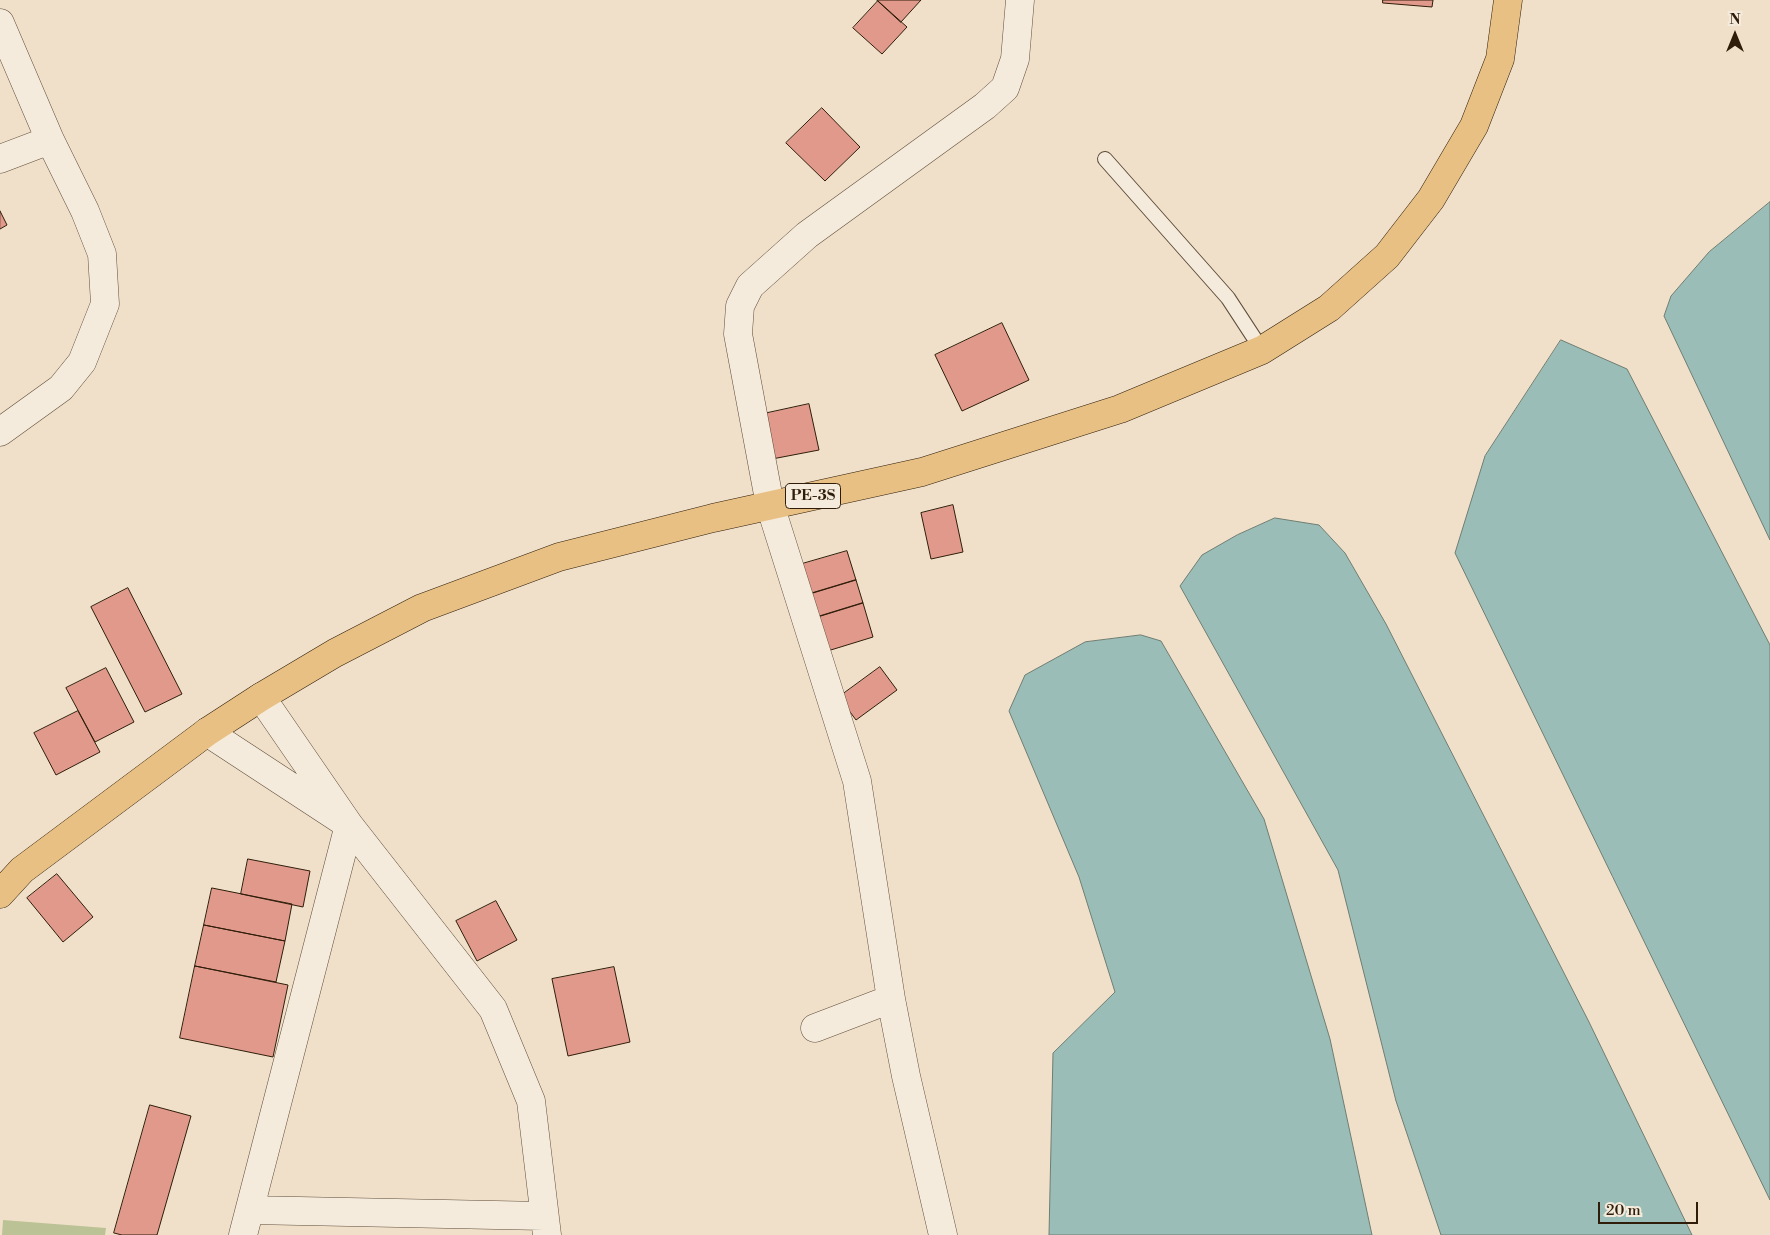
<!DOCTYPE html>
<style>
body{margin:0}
#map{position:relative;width:1770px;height:1235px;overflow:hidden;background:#f0e0c9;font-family:"Libre Bodoni",serif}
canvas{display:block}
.north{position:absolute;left:1710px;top:10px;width:50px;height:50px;-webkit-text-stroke:4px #f5ebdc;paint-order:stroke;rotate:0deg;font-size:14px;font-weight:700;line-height:20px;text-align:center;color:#2f1d0a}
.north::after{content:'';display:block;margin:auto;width:18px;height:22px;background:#2f1d0a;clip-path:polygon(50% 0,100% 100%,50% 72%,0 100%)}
.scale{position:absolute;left:1598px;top:1202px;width:100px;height:22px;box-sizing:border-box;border:2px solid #2f1d0a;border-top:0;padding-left:6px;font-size:15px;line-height:18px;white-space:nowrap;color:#2f1d0a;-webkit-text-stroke:4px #f5ebdc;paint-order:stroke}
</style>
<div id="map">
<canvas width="1770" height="1235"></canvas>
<div class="north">N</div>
<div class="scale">20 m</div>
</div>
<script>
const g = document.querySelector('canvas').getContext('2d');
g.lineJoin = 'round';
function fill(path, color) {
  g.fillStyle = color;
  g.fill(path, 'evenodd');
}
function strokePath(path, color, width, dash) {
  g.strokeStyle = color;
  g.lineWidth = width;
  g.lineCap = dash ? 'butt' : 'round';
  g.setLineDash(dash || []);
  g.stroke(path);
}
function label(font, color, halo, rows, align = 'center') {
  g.font = font + ' "Libre Bodoni",serif';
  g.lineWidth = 4;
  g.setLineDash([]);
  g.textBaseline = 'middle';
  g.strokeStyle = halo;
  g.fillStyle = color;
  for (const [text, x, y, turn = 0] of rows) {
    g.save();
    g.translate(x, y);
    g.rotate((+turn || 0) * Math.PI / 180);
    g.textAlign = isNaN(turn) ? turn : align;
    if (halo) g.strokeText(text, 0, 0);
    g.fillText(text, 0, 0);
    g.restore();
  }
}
const green = new Path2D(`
 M3 1220 106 1228 105 1235H2Z`);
const water = new Path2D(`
 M1770 202V540L1664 316 1671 296 1709 252Z
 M1561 340 1627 369 1770 645V1200L1455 553 1485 456Z
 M1275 518 1319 525 1345 553 1386 624 1589 1022 1692 1235H1441L1396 1101 1338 870 1180 586 1202 555 1237 535Z
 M1141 635 1161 641 1264 819 1330 1039 1372 1235H1049L1053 1053 1115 992 1079 877 1009 711 1025 675 1085 642Z`);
const building = new Path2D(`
 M877 0H921L901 22Z
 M1383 0H1433L1432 7 1383 3Z
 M878 1 907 27 882 54 853 28Z
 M822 108 860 147 825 181 786 143Z
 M0 211 7 225 0 229Z
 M1002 323 1029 380 962 411 935 355Z
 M809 404 819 450 772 459 763 414Z
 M953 505 963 552 931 559 921 513Z
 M847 551 856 580 803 596 795 566Z
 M856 580 863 603 811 619 803 596Z
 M128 588 182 694 145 712 91 607Z
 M863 603 873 637 821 653 811 619Z
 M880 667 897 690 856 720 839 697Z
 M106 668 134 722 95 742 66 688Z
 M78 711 100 752 56 775 34 733Z
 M248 859 310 871 303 907 241 894Z
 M57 874 93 917 63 942 27 898Z
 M212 888 292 904 285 941 204 925Z
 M496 901 517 940 477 961 456 921Z
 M204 925 285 941 276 982 195 966Z
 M195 966 288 985 273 1057 180 1038Z
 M614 967 630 1042 568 1056 552 979Z
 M150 1105 191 1116 157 1235H122L114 1233Z`);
const service = new Path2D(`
 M1105 159 1228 298 1262 350`);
const minor = new Path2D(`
 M0 23 50 140 85 211 102 254 105 304 82 362 61 388 0 432
 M0 159 50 140
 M261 697 349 825 493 1009 531 1101 547 1235
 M207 732 349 825 243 1235
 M815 1028 891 999
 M250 1210 544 1216
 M943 1235 906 1076 891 999 857 781 770 505 738 334 740 306 750 286 807 235 985 106 1005 88 1015 59 1020 0`);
const trunk = new Path2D(`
 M0 894 22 870 207 732 261 697 335 653 422 608 559 557 713 518 922 472 1120 409 1262 350 1329 308 1387 256 1431 199 1474 126 1500 59 1508 0`);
const shields = [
 [813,496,55]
];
const shieldNames = [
 ["PE-3S",813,496]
];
fill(green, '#bbc295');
fill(water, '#9abdb8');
strokePath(water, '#6f7d72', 1);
fill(building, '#e0998b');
strokePath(building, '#2f1d0a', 1);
strokePath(service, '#5f4e3a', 16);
strokePath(minor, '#5f4e3a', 29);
strokePath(trunk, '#2f1d0a', 29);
strokePath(service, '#f5ebdc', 14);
strokePath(minor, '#f5ebdc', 28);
strokePath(trunk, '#e8c084', 28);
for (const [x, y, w] of shields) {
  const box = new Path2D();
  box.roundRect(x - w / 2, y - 12.5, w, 25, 4);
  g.fillStyle = '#f5ebdc';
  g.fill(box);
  strokePath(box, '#2f1d0a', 1);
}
label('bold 15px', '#2f1d0a', null, shieldNames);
</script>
